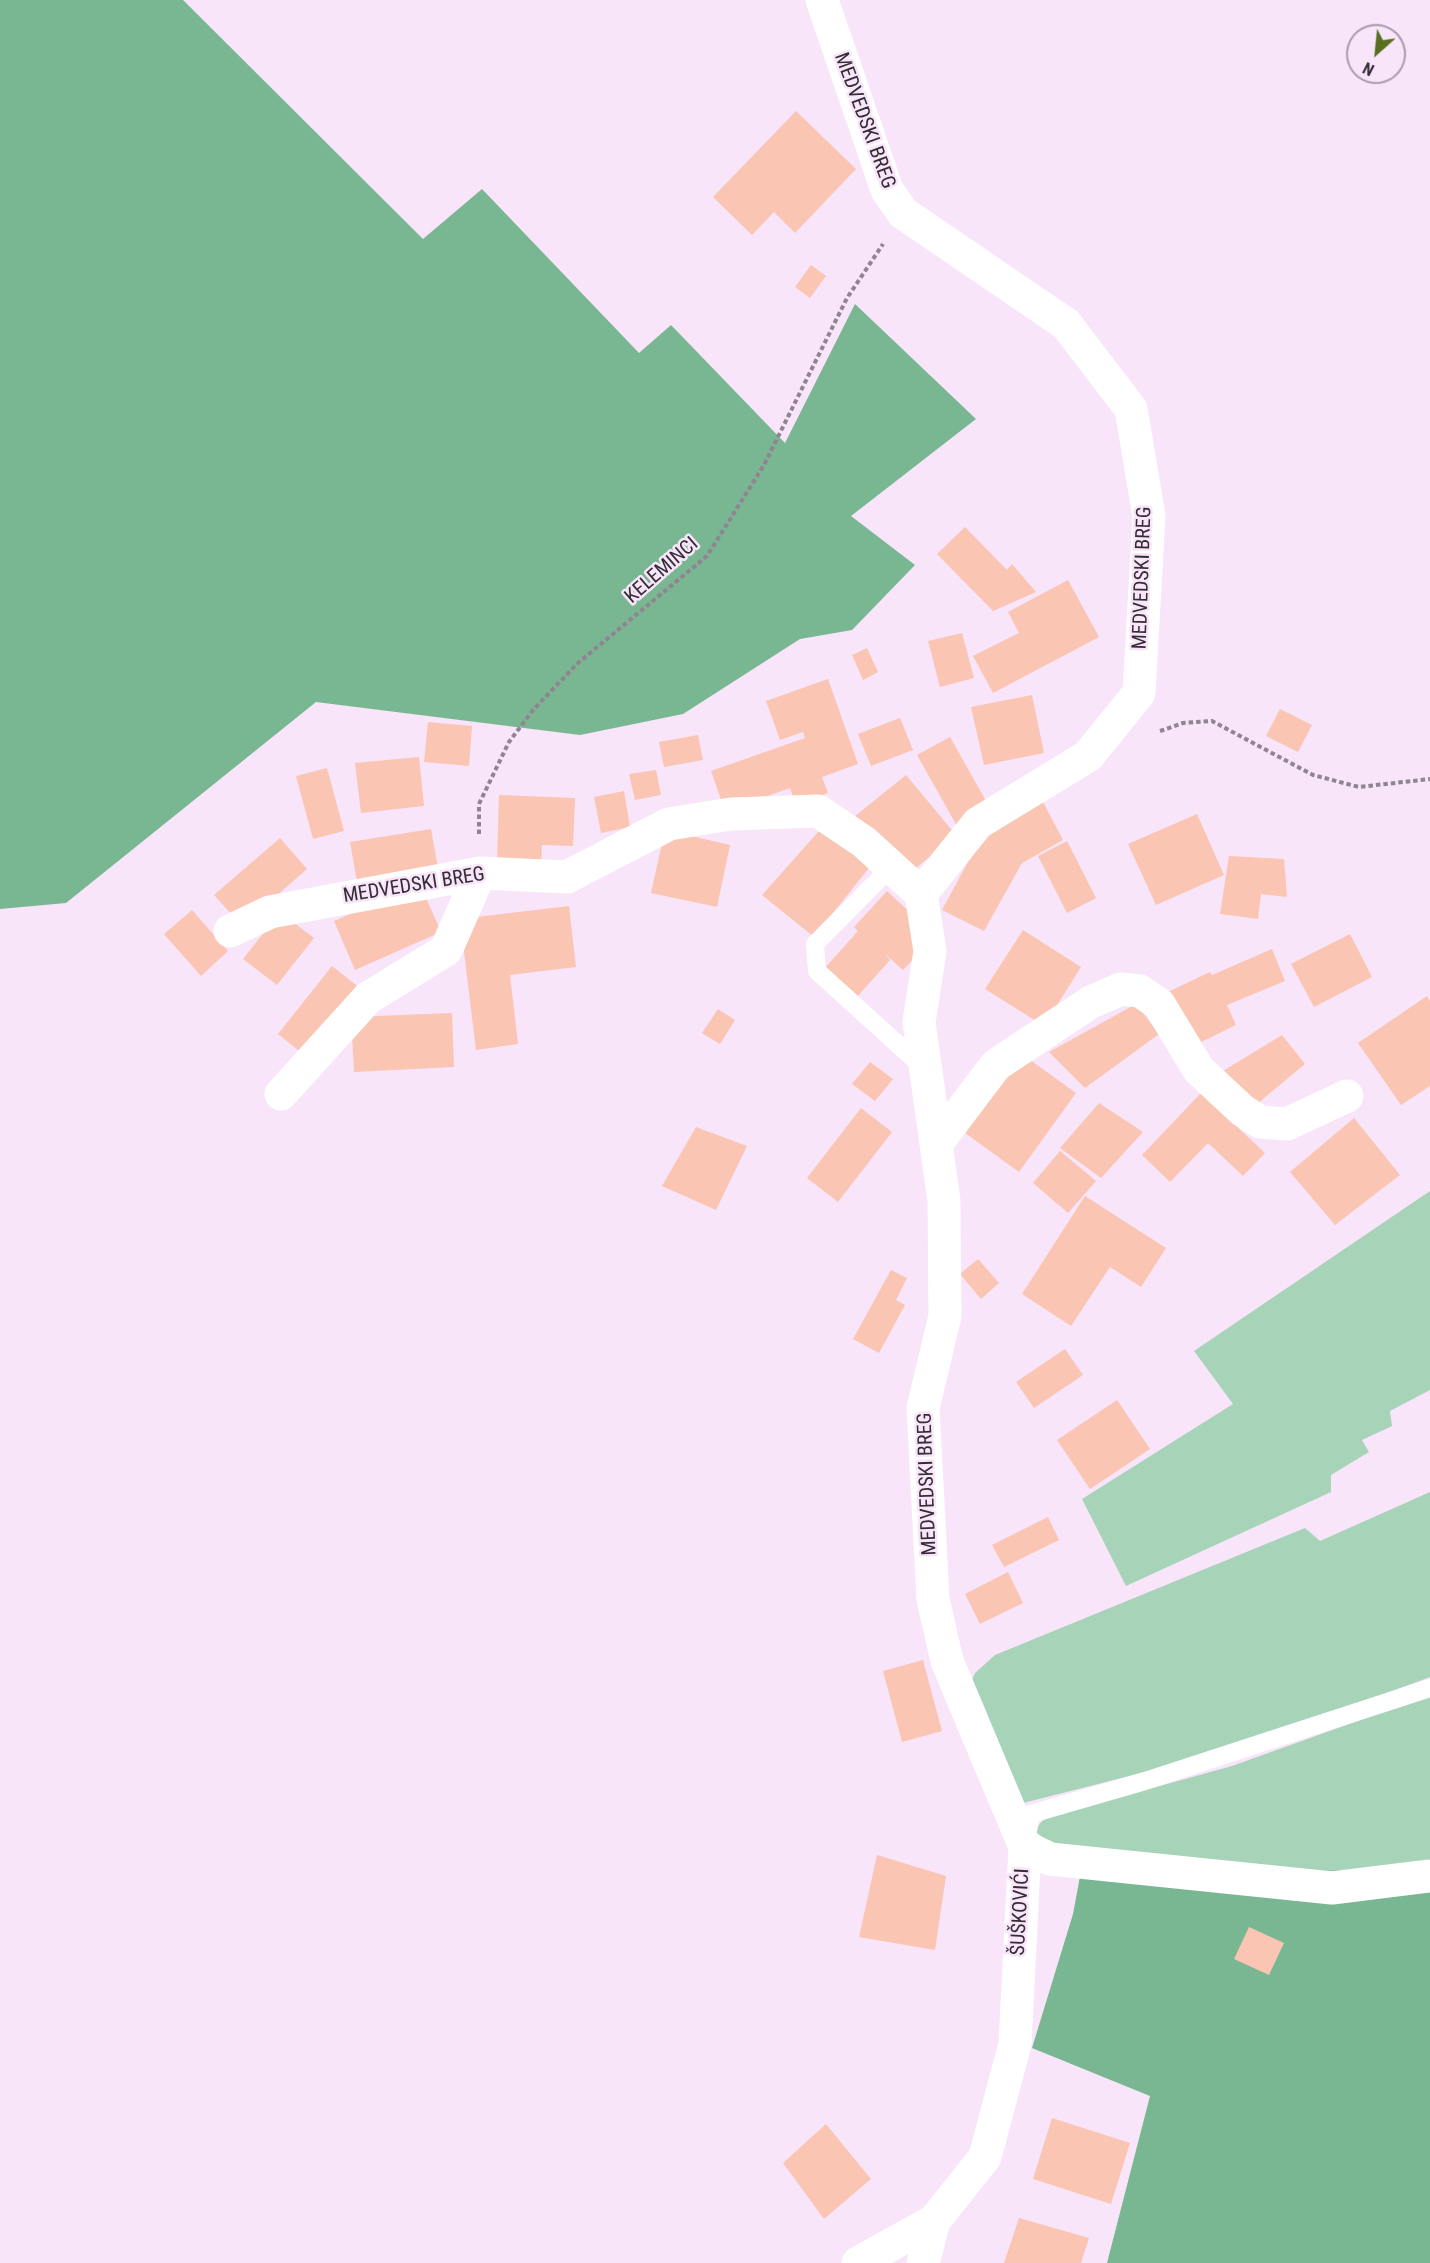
<!DOCTYPE html>
<meta charset="utf-8">
<style>
body{margin:0}
#map{position:relative;width:1430px;height:2263px;overflow:hidden;background:#f8e5f9;font-family:"Roboto Condensed",sans-serif}
canvas{display:block}
.north{position:absolute;left:1346px;top:24px;width:60px;height:60px;box-sizing:border-box;background:#f8e5f9;border:2px solid #aa9baa;border-radius:50%;rotate:207deg;font-size:16px;font-weight:700;line-height:24px;text-align:center;color:#342d34}
.north::after{content:'';display:block;margin:auto;width:21px;height:27px;background:#596f20;clip-path:polygon(50% 0,100% 100%,50% 72%,0 100%)}
</style>
<div id="map">
<canvas width="1430" height="2263"></canvas>
<div class="north">N</div>
</div>
<script>
const g = document.querySelector('canvas').getContext('2d');
g.lineJoin = 'round';
function fill(path, color) {
  g.fillStyle = color;
  g.fill(path, 'evenodd');
}
function strokePath(path, color, width, dash) {
  g.strokeStyle = color;
  g.lineWidth = width;
  g.lineCap = dash ? 'butt' : 'round';
  g.setLineDash(dash || []);
  g.stroke(path);
}
function label(font, color, halo, rows, align = 'center') {
  g.font = font + ' "Roboto Condensed",sans-serif';
  g.lineWidth = 5;
  g.setLineDash([]);
  g.textBaseline = 'middle';
  g.strokeStyle = halo;
  g.fillStyle = color;
  for (const [text, x, y, turn = 0] of rows) {
    g.save();
    g.translate(x, y);
    g.rotate((+turn || 0) * Math.PI / 180);
    g.textAlign = isNaN(turn) ? turn : align;
    if (halo) g.strokeText(text, 0, 0);
    g.fillText(text, 0, 0);
    g.restore();
  }
}
const green = new Path2D(`
 M1430 1191V1390L1390 1411 1392 1426 1362 1440 1369 1452 1331 1475V1492L1126 1586 1082 1499 1233 1404 1194 1351Z
 M1430 1492V1677L1360 1703 1165 1767 1023 1803 969 1687 975 1673 995 1655 1305 1528 1320 1541Z
 M1430 1695V1859L1378 1869 1309 1871 1084 1855 1046 1840 1037 1833C1038 1819 1048 1818 1059 1814L1232 1766Z`);
const forest = new Path2D(`
 M0 0H183L423 239 482 189 639 353 671 325 785 443 855 304 976 419 851 516 915 565 852 630 800 639 683 714 580 735 316 702 66 903 0 909Z
 M1084 1855 1310 1871 1378 1869 1430 1859V2263H1107L1150 2096 1032 2048 1073 1914Z`);
const building = new Path2D(`
 M796 111 856 169 795 233 774 212 752 235 713 197Z
 M811 265 826 276 810 298 795 287Z
 M965 527 1007 570 1012 564 1036 592 993 611 937 554Z
 M1068 580 1099 637 993 693 973 656 1019 633 1008 612Z
 M962 633 974 678 940 687 928 641Z
 M867 648 878 672 863 680 852 655Z
 M828 679 858 764 822 777 828 793 796 805 790 788 725 811 711 771 805 738 803 732 780 740 766 701Z
 M1032 695 1044 753 984 765 971 707Z
 M1280 709 1312 725 1298 752 1266 736Z
 M900 718 913 750 871 766 858 734Z
 M428 722 472 726 469 766 424 762Z
 M698 735 703 760 664 767 659 742Z
 M950 737 990 808 957 826 917 755Z
 M419 757 424 806 361 813 355 763Z
 M327 768 344 831 313 839 296 776Z
 M656 770 661 795 635 800 629 774Z
 M906 775 956 835 904 878 854 817Z
 M624 791 630 827 601 833 594 797Z
 M499 795 575 798 573 846 542 845 541 866 497 864Z
 M1042 800 1063 840 1022 863 984 931 942 910 982 836Z
 M1197 814 1224 875 1156 905 1128 844Z
 M431 829 438 868 357 882 350 842Z
 M665 830 730 845 717 907 651 893Z
 M819 831 872 864 814 937 762 895Z
 M280 838 307 869 242 926 214 895Z
 M1067 841 1096 898 1067 913 1038 856Z
 M1229 856 1284 859 1287 897 1261 894 1258 919 1220 914Z
 M420 884 441 932 355 970 334 921Z
 M887 891 919 921 926 946 903 970 885 954 890 960 856 998 824 969 858 931 854 927Z
 M569 906 576 967 510 975 518 1044 476 1050 460 919Z
 M192 910 228 951 201 976 164 934Z
 M280 912 314 938 277 985 243 959Z
 M1023 930 1081 967 1044 1026 985 989Z
 M1350 934 1372 977 1314 1007 1291 964Z
 M1272 949 1285 981 1227 1005 1236 1025 1193 1046 1166 993 1210 972 1212 975Z
 M332 966 361 989 308 1058 278 1034Z
 M1427 996 1430 1001V1086L1401 1105 1358 1043Z
 M1136 1004 1159 1034 1085 1088 1049 1052Z
 M718 1009 735 1020 720 1044 702 1033Z
 M452 1013 454 1067 354 1072 351 1017Z
 M1282 1035 1305 1064 1252 1108 1223 1071Z
 M1022 1054 1076 1093 1019 1172 965 1133Z
 M870 1062 893 1079 875 1101 852 1084Z
 M1201 1093 1265 1153 1243 1176 1208 1143 1170 1182 1142 1155Z
 M1099 1103 1143 1132 1101 1178 1060 1148Z
 M861 1108 892 1132 838 1202 807 1178Z
 M1354 1118 1400 1175 1335 1225 1290 1172Z
 M696 1127 747 1146 716 1210 662 1186Z
 M1060 1151 1096 1181 1068 1213 1033 1183Z
 M1085 1196 1166 1248 1141 1287 1110 1267 1071 1326 1022 1294Z
 M978 1259 999 1283 981 1299 960 1274Z
 M891 1270 907 1278 896 1300 905 1305 879 1353 853 1339Z
 M1065 1349 1083 1375 1034 1408 1016 1382Z
 M1117 1400 1150 1449 1090 1489 1057 1440Z
 M1048 1517 1059 1540 1004 1567 992 1545Z
 M1008 1572 1023 1603 980 1624 965 1594Z
 M923 1660 942 1731 902 1742 883 1671Z
 M877 1855 946 1876 935 1950 859 1937Z
 M1249 1927 1284 1943 1269 1975 1234 1959Z
 M1052 2118 1130 2143 1111 2204 1033 2179Z
 M826 2124 871 2179 824 2219 783 2163Z
 M1019 2218 1089 2238 1081 2263H1004Z`);
const path = new Path2D(`
 M1160 731 1183 723 1212 721 1313 775 1359 787 1430 779
 M479 834V804L509 742 533 710 578 663 707 556 764 465 847 298 883 244`);
const lane = new Path2D(`
 M891 867 815 944 817 971 924 1068
 M1026 1840 1031 1814 1145 1781 1430 1688`);
const street = new Path2D(`
 M822 0 887 190 903 213 1066 324 1131 409 1149 516 1139 693 1088 756 978 823 921 894 930 951 919 1022 944 1201 945 1316 923 1408 933 1599 947 1661 1025 1847
 M230 931 270 912 480 873 567 877 669 824 731 814 818 811 864 842 921 894
 M281 1094 368 998 446 950 480 873
 M937 1143 996 1065 1091 1002 1121 989 1140 991 1159 1004 1199 1070 1242 1110 1260 1122 1287 1124 1347 1096
 M858 2263 934 2221 985 2157 1015 2044 1025 1847 1050 1859 1332 1888 1430 1876
 M923 2263 934 2221`);
const streetNames = [
 ["MEDVEDSKI BREG",864,121,70],
 ["KELEMINCI",662,571,-41],
 ["MEDVEDSKI BREG",1143,578,-88],
 ["MEDVEDSKI BREG",414,886,-9],
 ["MEDVEDSKI BREG",928,1484,-92],
 ["ŠUŠKOVIĆI",1021,1912,-87]
];
fill(green, '#a7d3b8');
fill(forest, '#79b692');
fill(building, '#fac5b3');
strokePath(path, '#908491', 4, [4.5, 3]);
strokePath(lane, '#fff', 18);
strokePath(street, '#fff', 33);
label('20px', '#342d34', '#f8e5f9', streetNames);
</script>
